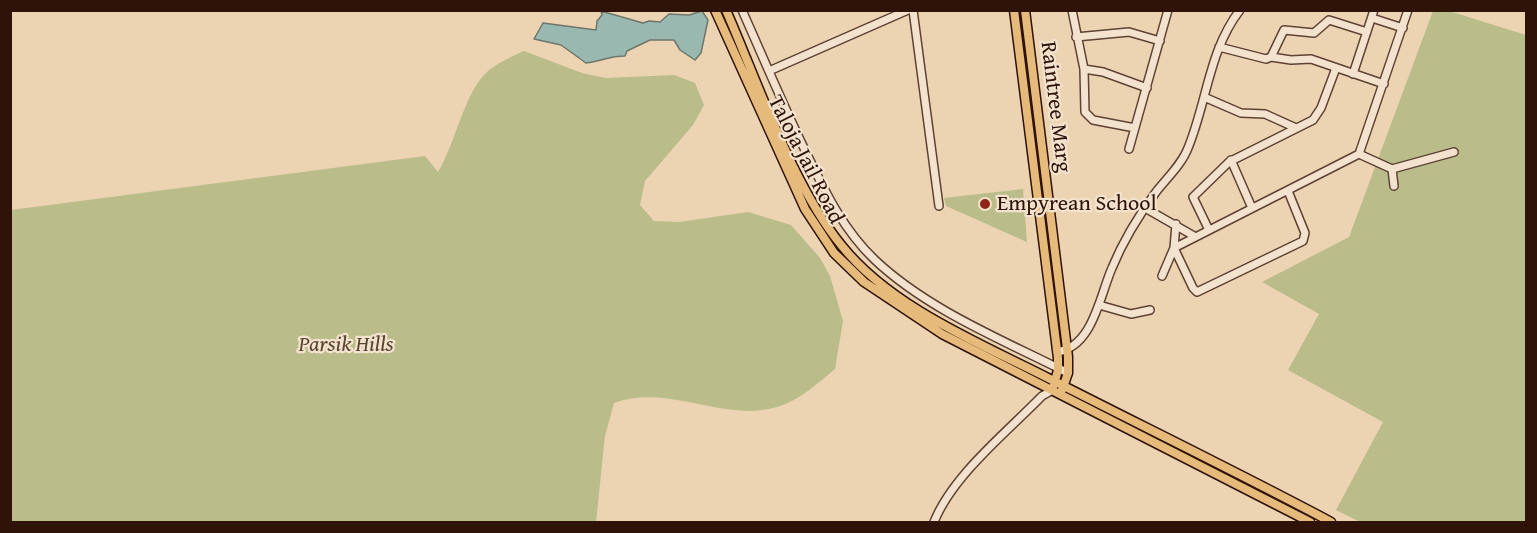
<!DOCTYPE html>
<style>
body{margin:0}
#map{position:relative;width:1537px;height:533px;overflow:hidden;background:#ecd4b3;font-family:"Gentium Book Plus",serif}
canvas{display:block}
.frame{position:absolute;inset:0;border:12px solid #2f1208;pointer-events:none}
</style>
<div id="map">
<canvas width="1537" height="533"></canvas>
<div class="frame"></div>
</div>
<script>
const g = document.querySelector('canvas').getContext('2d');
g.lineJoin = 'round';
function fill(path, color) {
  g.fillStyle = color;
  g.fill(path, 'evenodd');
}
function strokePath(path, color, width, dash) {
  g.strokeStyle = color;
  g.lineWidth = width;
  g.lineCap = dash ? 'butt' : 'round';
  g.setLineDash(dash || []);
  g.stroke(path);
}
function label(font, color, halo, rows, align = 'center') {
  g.font = font + ' "Gentium Book Plus",serif';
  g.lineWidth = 4.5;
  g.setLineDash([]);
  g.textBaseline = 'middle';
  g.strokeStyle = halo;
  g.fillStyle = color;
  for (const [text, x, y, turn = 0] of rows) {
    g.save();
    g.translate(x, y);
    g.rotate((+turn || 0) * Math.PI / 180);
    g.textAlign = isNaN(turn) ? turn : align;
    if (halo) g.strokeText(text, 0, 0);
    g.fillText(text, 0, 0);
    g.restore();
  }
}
const green = new Path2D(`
 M1433 11H1449L1526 35V522H1360L1336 510 1383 422 1288 370 1319 314 1262 282 1349 237Z
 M524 51 582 73 606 78 674 75 695 83 704 105 693 125 645 181 640 205 654 221 679 222 748 212 791 225 820 258 830 276 843 321 835 369C818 383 799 401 777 407 722 423 670 383 614 403L605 436 596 522H11V210L425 156 438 172C455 144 463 98 484 75 494 64 511 57 524 51Z
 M1023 189 1027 242 946 206 944 198Z`);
const water = new Path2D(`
 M601 11 643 23 649 21 660 22 669 14 689 15 702 11 708 20 701 53 695 60 680 50 674 40H650L627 51 625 56C609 56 602 61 586 63L561 45 534 39 543 23 596 30 597 21 602 15Z`);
const minor = new Path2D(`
 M742 10C762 55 781 100 802 144 822 185 841 228 875 260 928 310 1003 340 1068 373
 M913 10 939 206
 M1072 10 1084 69 1085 112 1093 120 1135 128
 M1372 18 1403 28
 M1076 37 1129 32 1160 41
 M1219 47 1266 59 1271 57 1284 30 1314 33 1329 20 1367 32
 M1271 57 1291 60 1311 59 1384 84
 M1084 69 1103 72 1147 88
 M769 71 908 10
 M1353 74 1374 10
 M1204 97 1241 113 1265 114 1296 128
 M1129 149 1168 10
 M1359 154 1392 169 1454 152
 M1231 160 1252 208
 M1392 169 1394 186
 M1145 208 1194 236
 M1208 228 1193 197 1229 162 1313 120 1321 108 1336 68
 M1174 248 1359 154 1408 10
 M1174 248 1193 288 1197 292 1303 241 1305 233 1288 191
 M1162 276 1174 248 1176 224
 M1099 305 1131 314 1150 310
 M1057 352C1093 347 1100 295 1112 268 1123 241 1139 215 1156 192 1167 178 1182 164 1188 148 1207 102 1209 50 1240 10
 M934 522C953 475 1006 433 1042 396L1051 391`);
const major = new Path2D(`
 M715 10 805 209 834 253 864 282 942 334 1310 522
 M726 10C758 83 792 185 842 246 891 307 979 343 1048 378 1142 426 1237 472 1331 522
 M1014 10 1058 358V370L1054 385
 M1025 10 1068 357V373L1062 390`);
const markers = [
 [985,204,6,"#8f2418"]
];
const streetNames = [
 ["Raintree Marg",1055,107,83],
 ["Taloja Jail Road",805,160,63]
];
const poiNames = [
 ["Empyrean School",997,204]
];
const parkNames = [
 ["Parsik Hills",346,345]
];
fill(green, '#babc8a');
fill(water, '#99b8af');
strokePath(water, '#6f766c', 1.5);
strokePath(minor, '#5e4233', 10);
strokePath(major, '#2f1208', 11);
strokePath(minor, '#f3e3ce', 7);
strokePath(major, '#e6ba7a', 8);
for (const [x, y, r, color] of markers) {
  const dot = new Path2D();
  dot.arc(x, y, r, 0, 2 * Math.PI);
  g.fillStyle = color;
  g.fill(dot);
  strokePath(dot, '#f3e3ce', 2);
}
label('22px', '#2f1208', '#f3e3ce', streetNames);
label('22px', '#2f1208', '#f3e3ce', poiNames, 'left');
label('italic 22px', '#59452f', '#f3e3ce', parkNames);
</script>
